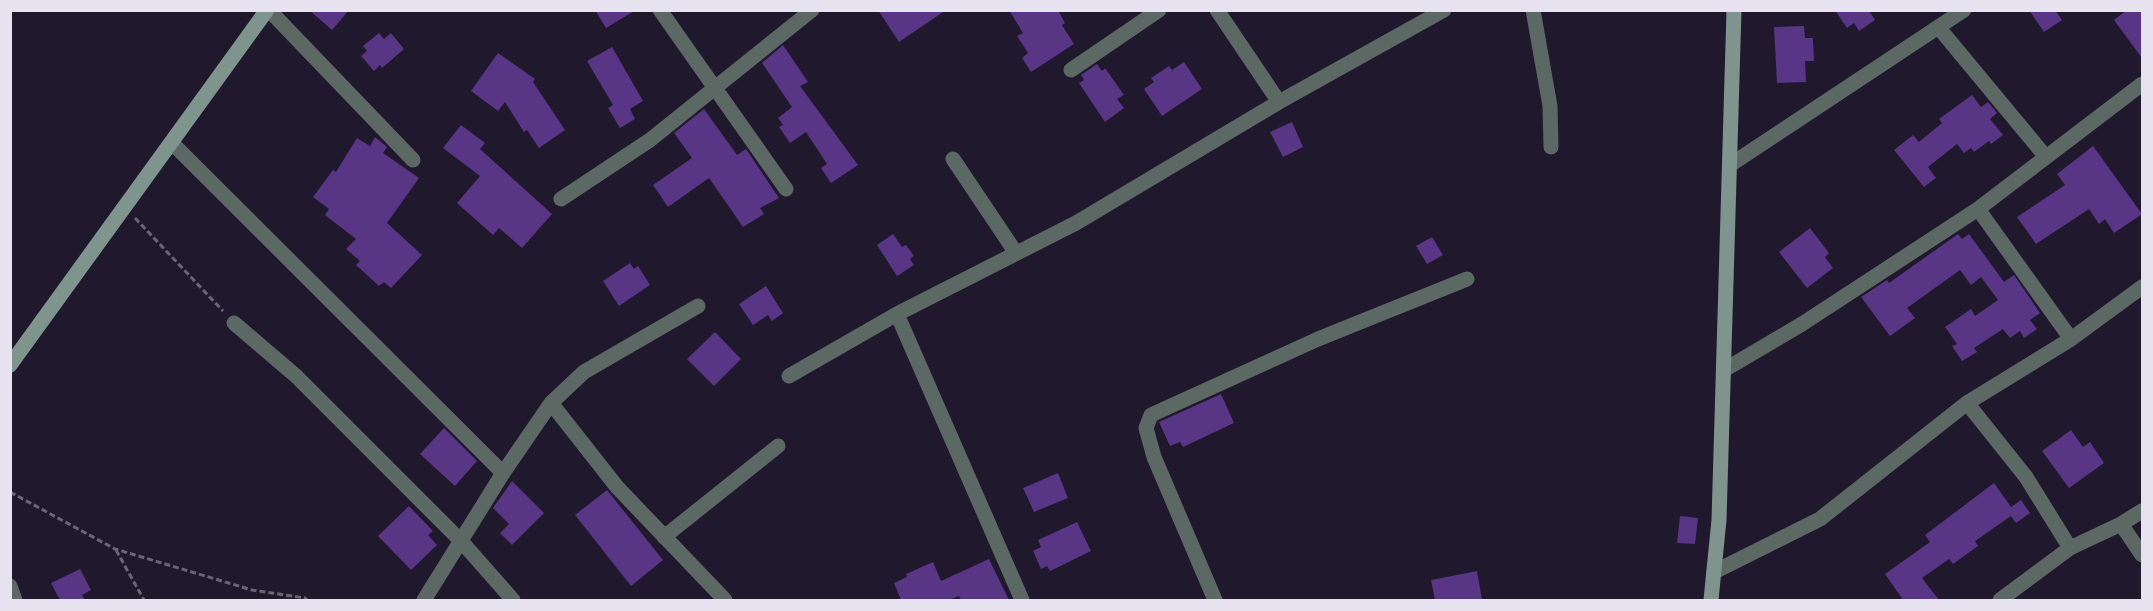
<!DOCTYPE html>
<style>
body{margin:0}
#map{position:relative;width:2153px;height:611px;overflow:hidden;background:#20182c;font-family:Raleway,sans-serif}
canvas{display:block}
.frame{position:absolute;inset:0;border:12px solid #e7e2f0;pointer-events:none}
</style>
<div id="map">
<canvas width="2153" height="611"></canvas>
<div class="frame"></div>
</div>
<script>
const g = document.querySelector('canvas').getContext('2d');
g.lineJoin = 'round';
function fill(path, color) {
  g.fillStyle = color;
  g.fill(path, 'evenodd');
}
function strokePath(path, color, width, dash) {
  g.strokeStyle = color;
  g.lineWidth = width;
  g.lineCap = dash ? 'butt' : 'round';
  g.setLineDash(dash || []);
  g.stroke(path);
}
const building = new Path2D(`
 M309 10H349L332 30Z
 M595 10H636L606 28Z
 M878 10H946L899 42Z
 M1009 10H1058L1065 23 1062 25 1074 44 1031 72 1022 58 1028 53 1017 36 1023 33Z
 M1835 10H1872L1870 12 1875 20 1859 31 1854 23 1847 28Z
 M2029 10H2055L2062 20 2044 32Z
 M2127 10H2142V58L2114 20Z
 M1804 26 1805 38H1813L1814 61H1805L1806 82 1777 83 1774 27Z
 M379 33 384 39 391 33 404 49 382 68 380 65 374 71 361 56 367 51 363 46Z
 M783 45 808 82 800 86 858 165 831 183 821 168 827 164 806 132 790 143 779 127 783 125 778 118 792 107 762 63Z
 M612 47 643 101 630 109 635 119 620 128 608 108 613 105 587 61Z
 M498 53 535 79 533 82 565 130 539 148 527 130 524 132 505 102 498 111 471 91Z
 M1184 62 1202 89 1162 116 1144 89 1154 82 1151 78 1169 66 1172 70Z
 M1097 64 1102 71 1105 68 1124 95 1117 99 1124 108 1105 122 1079 83 1084 80 1081 75Z
 M1972 95 1981 107 1988 102 1997 113 1990 119 2003 135 1991 144 1989 141 1974 152 1971 148 1964 153 1957 144 1928 167 1936 178 1924 187 1894 150 1913 135 1919 142 1942 123 1939 119Z
 M704 109 737 155 746 149 779 198 760 208 764 214 743 227 709 178 668 207 653 185 692 158 674 133Z
 M1292 122 1303 147 1283 157 1270 132Z
 M461 125 485 143 480 149 552 214 522 248 499 228 493 235 457 203 480 176 443 148Z
 M375 137 387 147 383 153 419 178 387 223 422 255 391 288 384 282 379 286 356 265 360 261 346 249 356 239 325 215 329 209 313 197 333 170 336 172 357 138 370 146Z
 M2093 146 2142 214 2114 233 2105 219 2099 224 2089 209 2036 244 2017 217 2065 185 2057 174Z
 M1810 228 1829 253 1825 257 1833 268 1807 288 1779 252Z
 M893 234 902 247 906 245 914 256 910 259 914 265 897 276 877 245Z
 M1958 234 1962 239 1969 234 2004 282 2014 275 2040 313 2030 320 2037 329 2024 338 2020 331 2010 338 2003 329 1974 348 1977 352 1962 361 1952 346 1957 344 1945 327 1971 309 1975 316 1998 300 1981 277 1971 285 1960 270 1907 308 1915 318 1890 336 1861 297 1887 280 1889 283Z
 M1432 237 1443 255 1427 264 1416 246Z
 M630 263 634 269 638 266 650 285 619 306 603 281Z
 M766 286 783 313 772 321 768 315 753 325 739 304Z
 M715 332 741 359 714 386 687 359Z
 M1221 394 1234 423 1183 447 1180 442 1170 446 1159 422Z
 M444 428 477 461 455 486 420 454Z
 M2071 430 2083 447 2090 442 2104 463 2069 488 2042 451Z
 M1058 473 1068 498 1034 512 1023 488Z
 M512 481 544 513 512 545 500 533 509 524 493 508Z
 M1994 483 2011 507 2021 500 2030 513 2016 523 2011 516 1975 541 1978 546 1953 564 1949 559 1922 578 1939 600H1903L1885 574 1930 542 1925 535Z
 M607 490 663 560 631 586 575 515Z
 M409 506 433 531 428 535 437 545 411 570 378 536Z
 M1680 516 1698 518 1695 544 1677 543Z
 M1077 522 1091 551 1050 571 1047 566 1041 569 1033 551 1041 547 1038 540Z
 M989 559 1009 600H961L959 596 949 600H901L894 583 907 577 906 574 933 562 941 581Z
 M80 569 91 590 82 595 85 600H60L51 583Z
 M1477 571 1482 600H1435L1431 580Z`);
const path = new Path2D(`
 M135 218 223 311
 M10 492 115 549 252 590 305 598 307 600
 M116 550 144 600`);
const street = new Path2D(`
 M269 10 413 160
 M660 10 786 189
 M1217 10 1279 102
 M1533 10 1550 106 1551 147
 M1939 28 2046 157
 M1071 70 1159 10
 M172 143 503 473 551 403 584 372 698 306
 M953 159 1016 253
 M1730 165 1964 10
 M561 199 650 140 812 10
 M1978 209 2071 339
 M897 314 1022 600
 M234 323 296 376 461 541 513 600
 M1724 370 1802 324 1978 209 2142 84
 M789 376 897 314 1076 223 1279 102 1444 10
 M551 403 617 487 725 600
 M1967 403 2026 477 2070 548
 M2121 524 2142 555
 M664 537 778 446
 M1714 572 1820 519 1967 403 2071 339 2142 287
 M10 586 15 600
 M424 600 503 473
 M1215 600 1154 457 1146 428 1151 415 1318 339 1467 279
 M2000 600 2070 548 2121 524 2142 511`);
const secondary = new Path2D(`
 M10 365 267 10
 M1711 600 1719 520 1734 10`);
fill(building, '#593585');
strokePath(path, '#6b6476', 3, [6, 3]);
strokePath(street, '#5b6863', 15);
strokePath(secondary, '#7e948c', 15);
</script>
